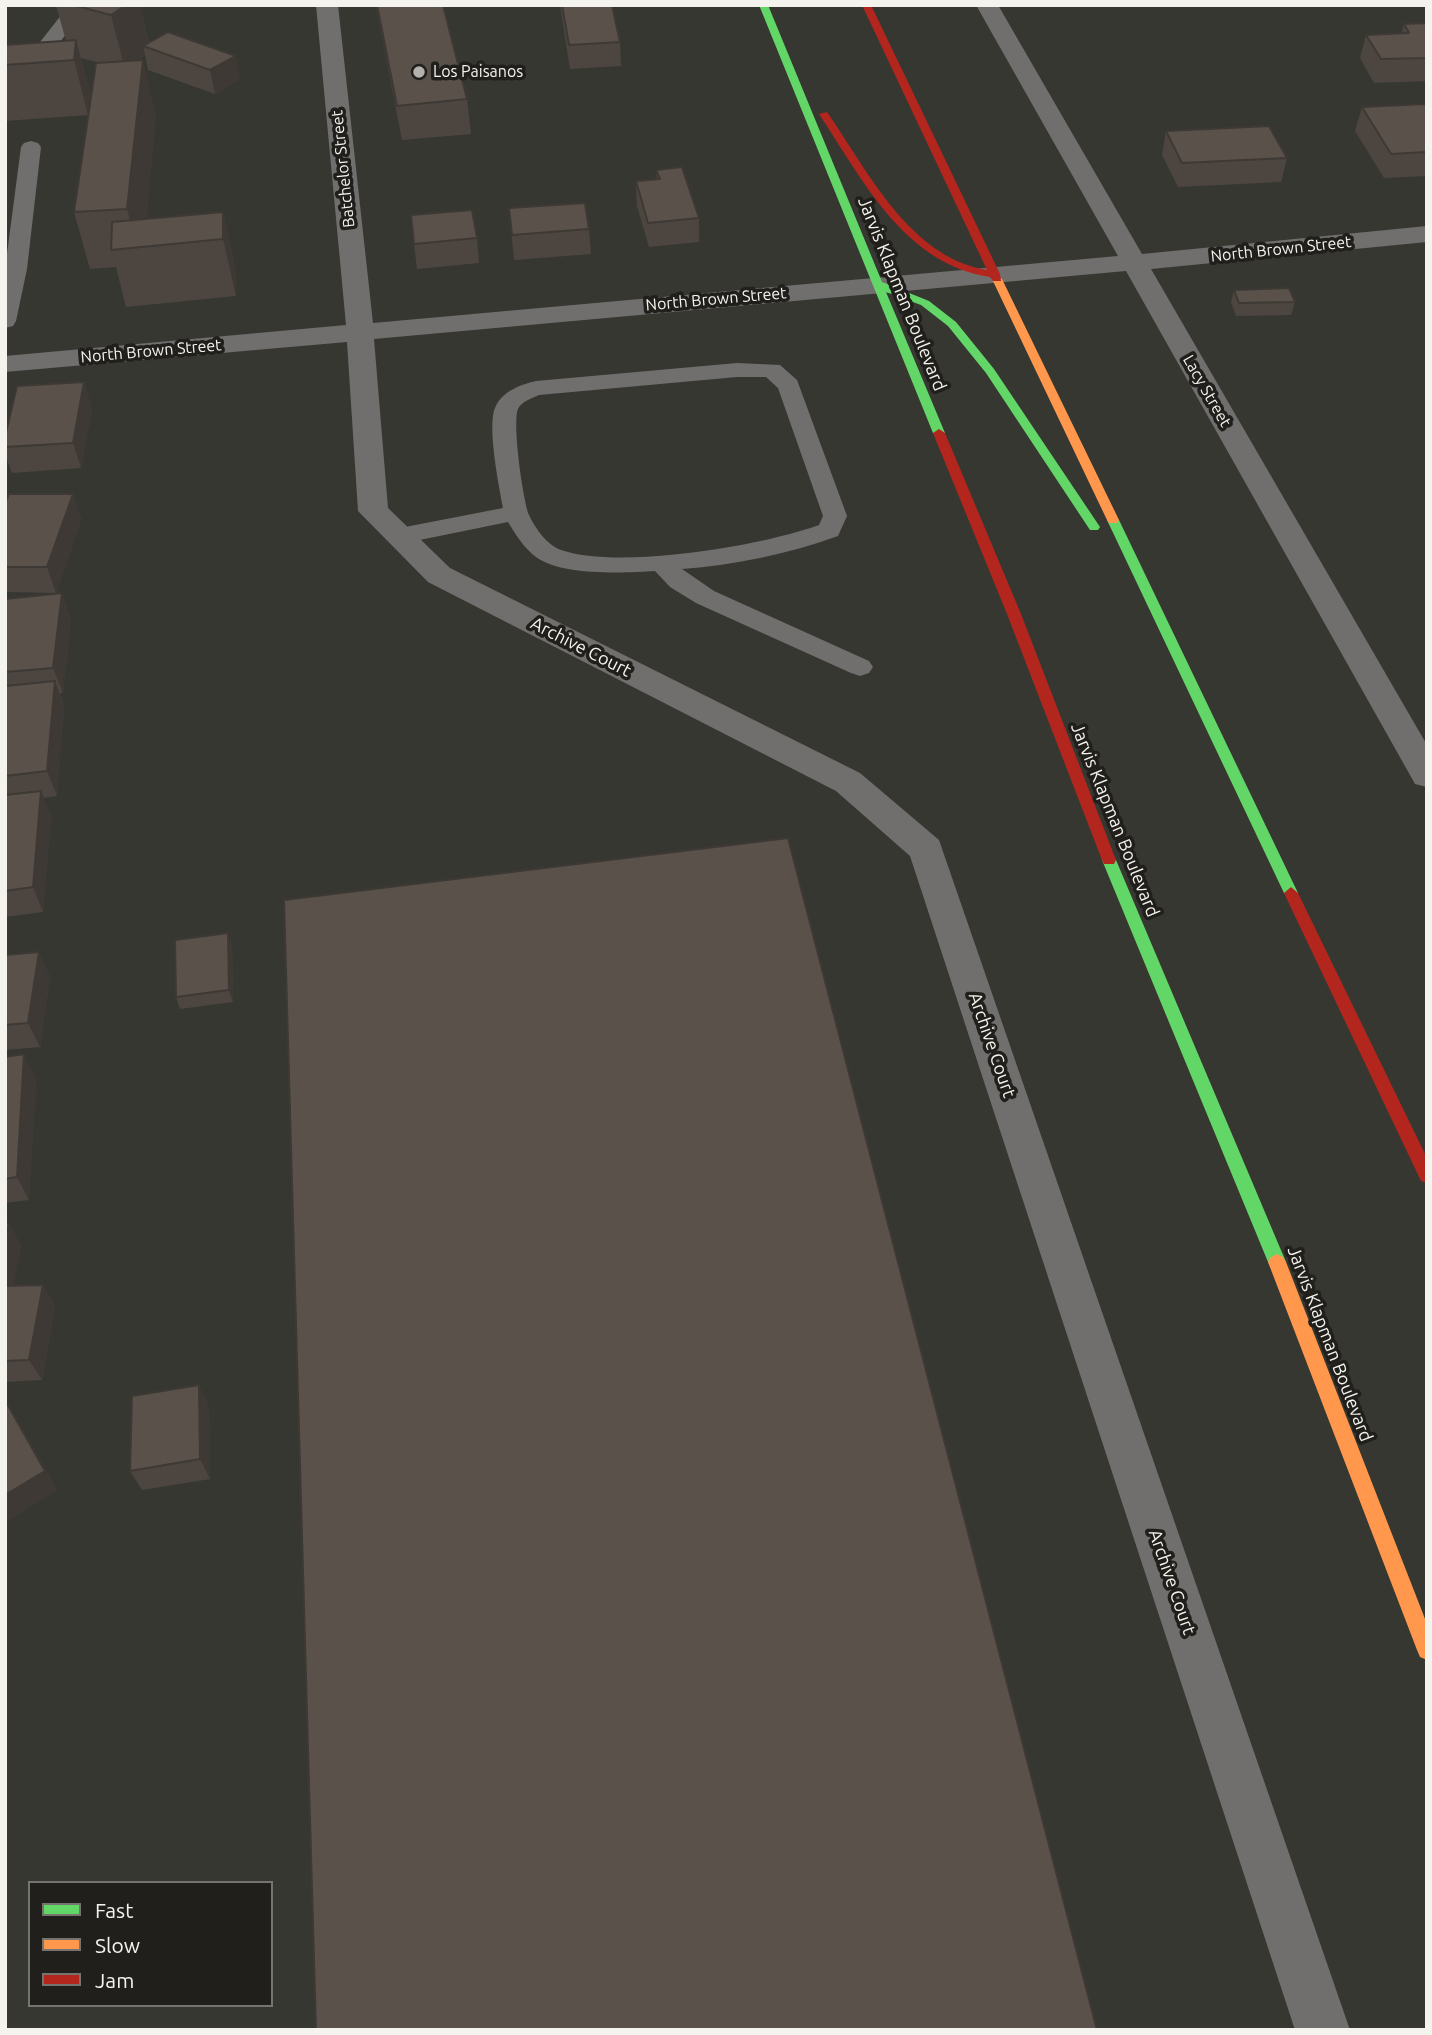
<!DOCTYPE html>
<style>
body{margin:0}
#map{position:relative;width:1432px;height:2035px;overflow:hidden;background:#373732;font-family:Ubuntu,sans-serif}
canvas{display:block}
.frame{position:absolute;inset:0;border:7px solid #f4f3ed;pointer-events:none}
.legend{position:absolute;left:28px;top:1881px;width:245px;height:126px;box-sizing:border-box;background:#201f1b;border:2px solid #75746f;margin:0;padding:9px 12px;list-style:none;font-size:21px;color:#f4f3ed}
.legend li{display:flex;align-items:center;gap:14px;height:35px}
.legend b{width:35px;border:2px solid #75746f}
</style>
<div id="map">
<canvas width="1432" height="2035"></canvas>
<div class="frame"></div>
<ul class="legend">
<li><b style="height:9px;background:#63d668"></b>Fast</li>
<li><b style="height:9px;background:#ff974d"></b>Slow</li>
<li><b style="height:9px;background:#b3261e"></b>Jam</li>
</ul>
</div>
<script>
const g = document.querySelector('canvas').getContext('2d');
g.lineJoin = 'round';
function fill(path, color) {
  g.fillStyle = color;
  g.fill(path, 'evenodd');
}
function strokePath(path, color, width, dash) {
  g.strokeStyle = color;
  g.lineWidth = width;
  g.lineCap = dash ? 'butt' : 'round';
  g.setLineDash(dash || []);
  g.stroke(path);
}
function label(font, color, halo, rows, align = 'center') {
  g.font = font + ' Ubuntu,sans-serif';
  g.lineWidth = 7;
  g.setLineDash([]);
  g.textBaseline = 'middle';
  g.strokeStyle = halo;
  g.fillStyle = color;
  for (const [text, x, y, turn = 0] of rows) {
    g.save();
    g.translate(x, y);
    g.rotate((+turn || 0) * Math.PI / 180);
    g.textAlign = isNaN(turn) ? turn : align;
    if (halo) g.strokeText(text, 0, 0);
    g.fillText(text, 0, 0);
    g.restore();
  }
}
const lane = new Path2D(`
 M69 5H88L51 54 5 79V65L37 46Z
 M31 141 38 143 41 147 27 269 16 321 13 326 5 328V269L21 147 24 143Z
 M737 363 780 365 797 380 847 516 838 536C788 554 735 565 682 569L714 591 869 661 873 667 869 673 860 676 851 673 696 603 670 587 655 571C624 573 562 576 536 557 524 548 516 535 508 522L400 544 391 542 387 536 391 530 400 528 503 508C499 487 487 426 495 408 502 391 520 385 536 381ZM737 377H766L778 388 823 516 819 525C761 546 619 570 561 550 547 545 535 528 529 515 523 500 512 423 518 409 521 402 532 398 539 395Z`);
const street = new Path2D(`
 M316 5H338L373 323 1118 256 976 5H998L1142 254 1427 226V242L1151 269 1427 745V787L1415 784 1410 775 1126 271 374 339 388 508 450 568 860 773 939 840 1350 2030H1295L910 856 836 791 428 582 358 511 347 342 5 372V356L346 325Z`);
const fast = new Path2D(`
 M759 5H768L882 282 929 301 956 322 994 369 1100 527 1098 530H1090L986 373 948 326 921 305 886 292 945 433 939 437 933 433Z
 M1113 516 1119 520 1298 893 1296 897 1291 899 1284 893 1107 520Z
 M1109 855 1116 860 1286 1262 1283 1267 1277 1270 1271 1267 1268 1262 1102 860Z`);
const slow = new Path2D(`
 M997 276 1002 279 1119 520 1117 523H1109L1107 520 992 279Z
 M1277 1254 1283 1257 1286 1262 1427 1624V1660L1420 1657 1417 1650 1268 1262 1271 1257Z`);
const jam = new Path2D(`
 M862 5H871L1000 274 1001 281H993L990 277C904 264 863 180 819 114L827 112C868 171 909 257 987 270Z
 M939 429 945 433 1021 614 1116 860 1114 864H1104L1102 860 1007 614 933 433Z
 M1291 887 1298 893 1427 1158V1183L1421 1181 1284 893Z`);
const wall = new Path2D(`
 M56 5H140L149 43 240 79 215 94 148 70 145 55 138 60 156 115 146 219 223 212 235 269 236 296 126 307 116 267 90 269 74 212 88 115 5 121V45L66 41ZM81 58 100 63 91 95Z
 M376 5H443L467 99 471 134 402 140Z
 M560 5H612L620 42 621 66 570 69Z
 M1427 23V81L1374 83 1360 58 1366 35 1401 34 1404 24Z
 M1427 104V176L1384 178 1355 131 1362 107Z
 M1166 131 1287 158 1281 182 1178 187 1162 155Z
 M656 170 699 218V242L649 247 637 206 636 181 657 180Z
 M509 208 589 229 591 254 514 260Z
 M477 238 479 263 417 269 414 244Z
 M1234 290 1295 302 1291 315 1236 316 1231 302Z
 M92 407 81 468 12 473 5 454V437Z
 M73 494 81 520 56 593 5 592V504Z
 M5 599 71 619 63 693H60L64 706 57 796 43 798 51 816 43 912 5 917Z
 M232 946 233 1002 180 1009 176 997Z
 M5 955 50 976 40 1047 5 1050Z
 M5 1057 36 1078 29 1200 5 1203Z
 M5 1223 21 1245 13 1286 43 1285 55 1306 42 1380 5 1382Z
 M209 1405 210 1479 142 1490 130 1471Z`);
const shadedWall = new Path2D(`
 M126 5H140L150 49 143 46 145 55 125 69 111 15Z
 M76 40 91 95 88 115 74 60Z
 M236 56 240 79 215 94 210 70Z
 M143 60 156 115 144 247H137L127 209Z
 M223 212 235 269 236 296 223 239Z
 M84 382 92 407 81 468 73 443Z
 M73 494 81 520 56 593 47 567Z
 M62 593 71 619 63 693 53 668Z
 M55 681 64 706 57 796 47 771Z
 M41 791 51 816 43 912 33 887Z
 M228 933 232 946 233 1002 229 990Z
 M39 952 50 976 40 1047 28 1023Z
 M24 1054 36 1078 29 1200 17 1177Z
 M9 1223 21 1245 9 1308 5 1302V1240Z
 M43 1285 55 1306 42 1380 29 1360Z
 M199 1385 209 1405 210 1479 200 1459Z
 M5 1398 58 1490 5 1523Z
 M5 1626 8 1629 5 1643Z`);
const building = new Path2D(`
 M73 5H126L111 15Z
 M377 5H443L467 99 397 106Z
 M562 5H612L620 42 569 45Z
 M1427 23V58L1381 59 1366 35 1409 33 1404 24Z
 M168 32 236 56 210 70 143 46Z
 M76 40 74 60 5 65V45Z
 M143 60 127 209 74 212 96 63Z
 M1427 104V152L1391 154 1362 107Z
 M1269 126 1287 158 1182 163 1166 131Z
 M682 167 699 218 648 223 636 181 660 179 656 170Z
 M585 203 589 229 512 235 509 208Z
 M472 210 477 238 414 244 411 215Z
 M223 212V239L111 250 112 222Z
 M1289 288 1295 302 1239 303 1234 290Z
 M84 382 73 443 5 447V437L17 386Z
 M9 494H73L47 567H5V504Z
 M62 593 53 668 5 672V599Z
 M55 681 47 771 5 776V686Z
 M41 791 33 887 5 891V795Z
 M788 838 1097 2030H316L284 900Z
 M228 933 229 990 176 997 175 940Z
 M39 952 28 1023 5 1025V955Z
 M24 1054 17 1177 5 1179V1057Z
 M5 1223H9L5 1240Z
 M43 1285 29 1360 5 1361V1286Z
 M199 1385 200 1459 130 1471 132 1396Z
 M5 1400 45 1471 5 1495Z`);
const markers = [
 [419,72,7,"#b2b1ac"]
];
const farPoinames = [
 ["Los Paisanos",433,72]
];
const farStreetnames = [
 ["Batchelor Street",343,169,-96],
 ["North Brown Street",1281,249,-6],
 ["North Brown Street",716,299,-5],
 ["North Brown Street",151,351,-5],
 ["Lacy Street",1207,391,60]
];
const streetNames = [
 ["Jarvis Klapman Boulevard",902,294,68],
 ["Archive Court",581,647,27],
 ["Jarvis Klapman Boulevard",1115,820,68],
 ["Archive Court",992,1045,71],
 ["Jarvis Klapman Boulevard",1330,1344,69],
 ["Archive Court",1172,1582,71]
];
fill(lane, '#716f6e');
fill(street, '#716f6e');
fill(fast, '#63d668');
fill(slow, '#ff974d');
fill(jam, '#b3261e');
fill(wall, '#4d4640');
fill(shadedWall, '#3e3934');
fill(building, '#59514a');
strokePath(building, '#3e3934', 2);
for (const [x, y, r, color] of markers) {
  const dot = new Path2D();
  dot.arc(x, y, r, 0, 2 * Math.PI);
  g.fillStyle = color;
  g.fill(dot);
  strokePath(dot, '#201f1b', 2.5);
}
label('16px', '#f4f3ed', '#201f1b', farPoinames, 'left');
label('16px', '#f4f3ed', '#201f1b', farStreetnames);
label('18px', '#f4f3ed', '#201f1b', streetNames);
</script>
